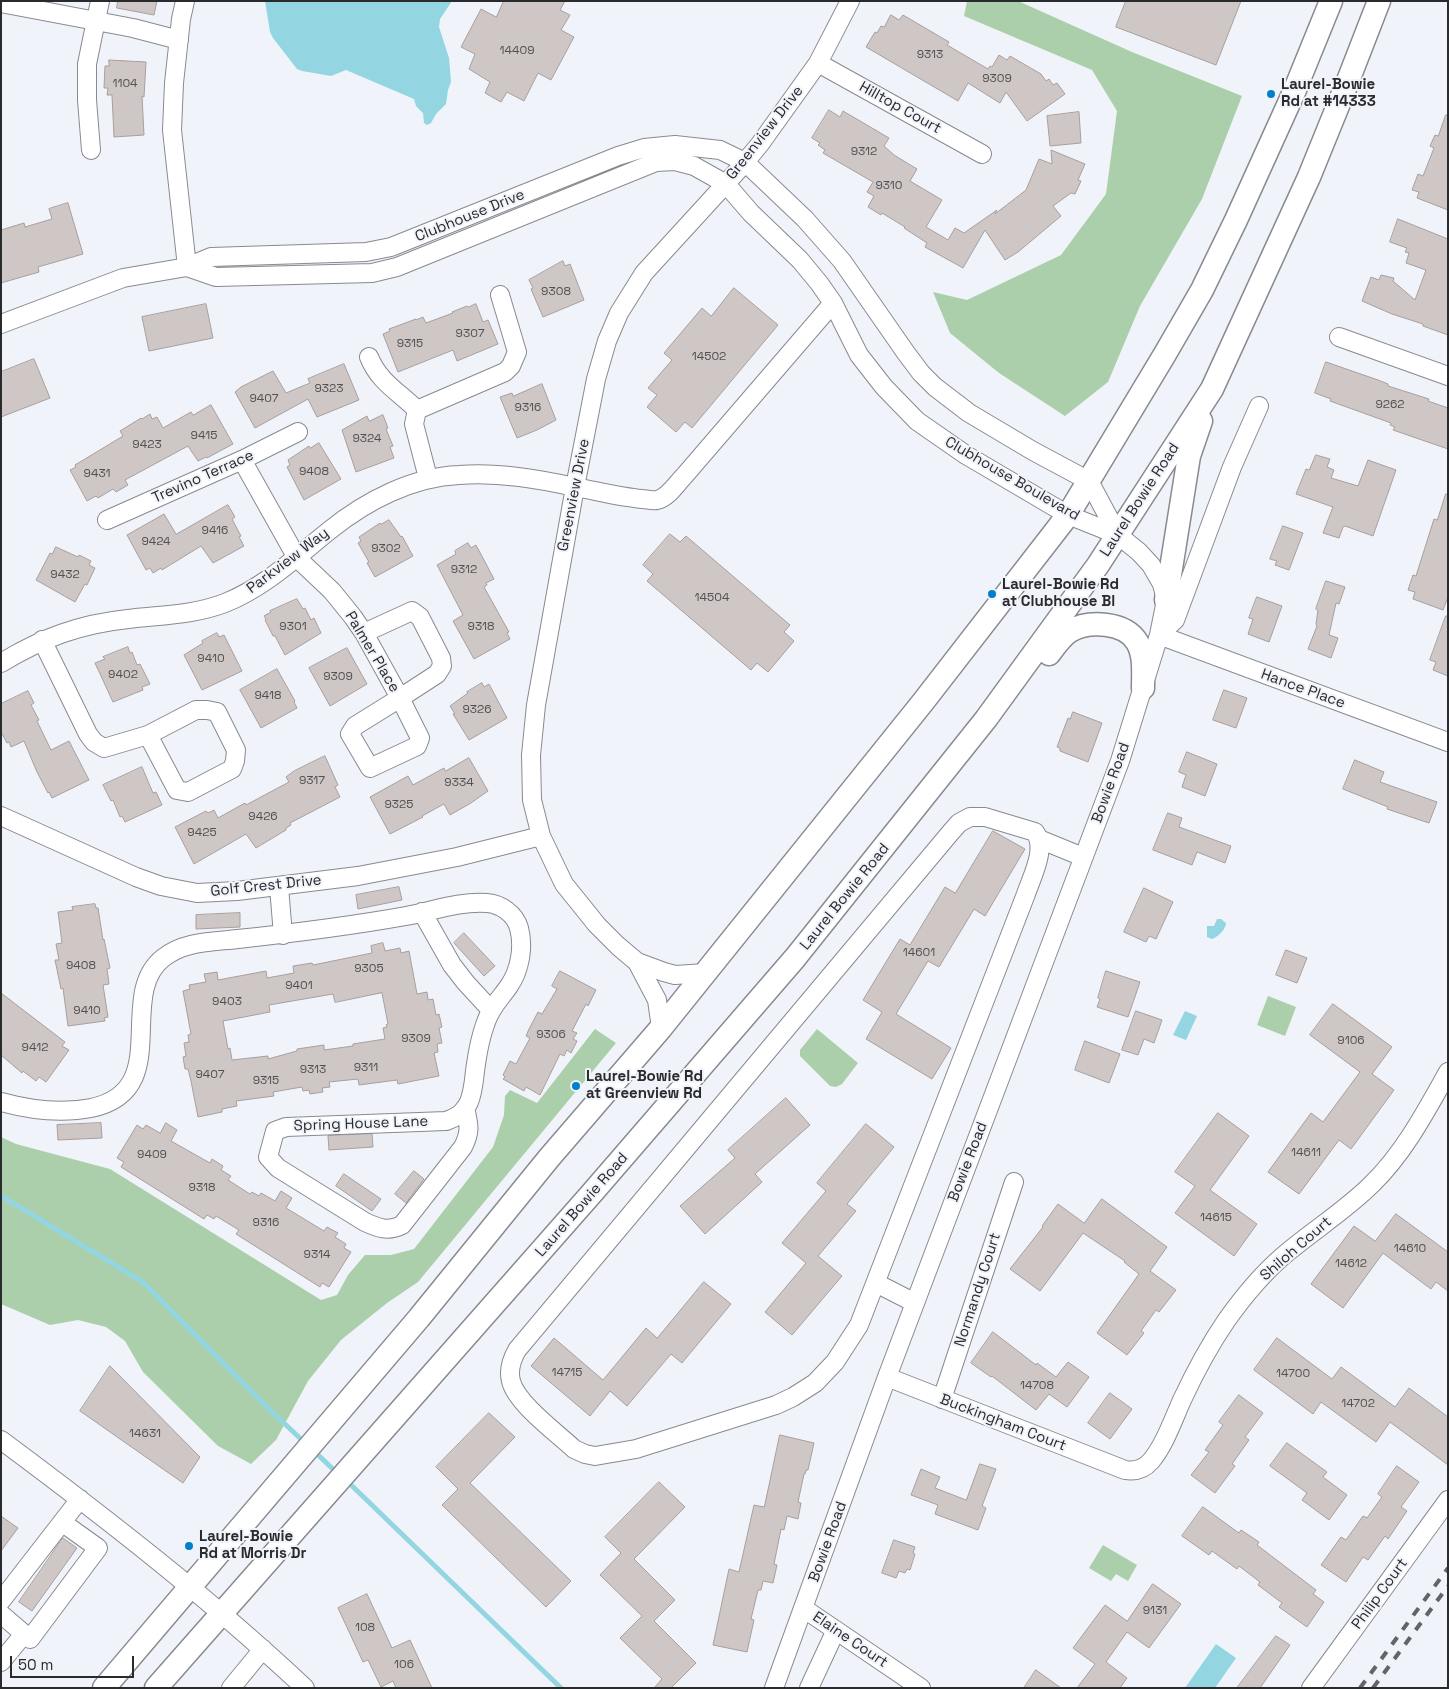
<!DOCTYPE html>
<style>
body{margin:0}
#map{position:relative;width:1449px;height:1689px;overflow:hidden;background:#f1f3fa;font-family:"Space Grotesk",sans-serif}
canvas{display:block}
.frame{position:absolute;inset:0;border:2px solid #292a2c;pointer-events:none}
.scale{position:absolute;left:10px;top:1656px;width:124px;height:22px;box-sizing:border-box;border:2px solid #292a2c;border-top:0;padding-left:6px;font-size:15px;line-height:18px;white-space:nowrap;color:#292a2c;-webkit-text-stroke:4px #f1f3fa;paint-order:stroke}
</style>
<div id="map">
<canvas width="1449" height="1689"></canvas>
<div class="frame"></div>
<div class="scale">50 m</div>
</div>
<script>
const g = document.querySelector('canvas').getContext('2d');
g.lineJoin = 'round';
function fill(path, color) {
  g.fillStyle = color;
  g.fill(path, 'evenodd');
}
function strokePath(path, color, width, dash) {
  g.strokeStyle = color;
  g.lineWidth = width;
  g.lineCap = dash ? 'butt' : 'round';
  g.setLineDash(dash || []);
  g.stroke(path);
}
function label(font, color, halo, rows, align = 'center') {
  g.font = font + ' "Space Grotesk",sans-serif';
  g.lineWidth = 4;
  g.setLineDash([]);
  g.textBaseline = 'middle';
  g.strokeStyle = halo;
  g.fillStyle = color;
  for (const [text, x, y, turn = 0] of rows) {
    g.save();
    g.translate(x, y);
    g.rotate((+turn || 0) * Math.PI / 180);
    g.textAlign = isNaN(turn) ? turn : align;
    if (halo) g.strokeText(text, 0, 0);
    g.fillText(text, 0, 0);
    g.restore();
  }
}
const green = new Path2D(`
 M967 1H1018L1132 52 1242 96 1202 199 1140 306 1108 382 1065 416 999 373 950 333 933 292 967 300 1061 255 1106 194 1117 111 1092 70 964 16Z
 M1268 996 1296 1007 1285 1036 1257 1025Z
 M595 1029 616 1043 418 1282 387 1303 341 1340 308 1381 276 1440 251 1464 218 1446 143 1372 125 1341 106 1327 78 1320 50 1325 1 1304V1137L16 1144 110 1169 321 1300 337 1295 348 1275 365 1255H391L414 1249 493 1147 504 1115 505 1096 510 1090 537 1103Z
 M817 1029 858 1063 842 1084 836 1087 830 1086 800 1056V1050Z
 M1103 1545 1137 1565 1128 1581 1116 1574 1111 1581 1089 1568Z`);
const water = new Path2D(`
 M265 1H452L440 19 439 27 449 58 451 82 448 90 446 104 436 114 431 123 427 125 424 123 423 113 416 106 414 99 346 70 331 76 302 71 297 69 273 38 270 32Z
 M1217 919H1221L1226 923C1226 929 1218 937 1212 939L1207 937V926H1214Z
 M1185 1011 1197 1016 1186 1040 1173 1035Z
 M1216 1644 1236 1658 1215 1688H1185Z`);
const stream = new Path2D(`
 M1 1196 143 1282 268 1408 304 1442
 M313 1450 337 1473
 M346 1480 561 1688`);
const building = new Path2D(`
 M118 1H157L154 15 117 8Z
 M504 1H565L560 10 570 15 561 30 574 37 551 80 538 73 524 101 507 92 501 102 485 93 490 82 469 69 475 54 461 47 481 9 496 17Z
 M1126 1H1241L1216 65 1116 27Z
 M891 15 899 20 903 15 949 42 947 45 988 69 990 66 992 67 999 55 1007 60 1010 56 1041 74 1046 81 1049 79 1053 85 1057 83 1065 94 1027 121 1006 92 1000 103 968 83 958 101 866 47 875 32 877 33 881 26 884 27Z
 M109 60 146 62 144 97 142 96 144 135 114 137 112 95H107L108 88H104L105 66H109Z
 M829 110 840 117 843 111 889 138 884 146 894 155 917 169 910 181 942 200 926 227 948 240 955 228 964 233 997 210 995 214 1026 190 1039 159 1052 164 1051 150 1085 164 1078 180 1081 181 1075 194 1071 193 1053 206 1061 216 1018 252 1005 260 985 230 963 268 925 247 927 243 904 228 905 227 882 213 881 215 868 207 874 196 867 192 873 182 823 153 825 150 818 145 820 143 812 138Z
 M1079 112 1081 143 1050 146 1047 116Z
 M1446 115H1448V210L1417 198 1419 192 1412 190 1418 174 1423 176 1434 148 1430 146 1435 135 1438 136Z
 M68 203 83 254 38 267 39 272 1 283V230L24 223 25 227 52 219 49 209Z
 M1398 219 1448 239V335L1423 326V324L1392 314 1362 301 1371 277 1379 280 1381 275 1394 278 1393 281 1415 300 1426 270 1406 263 1409 253 1405 252 1407 248 1390 242Z
 M563 261 565 266 570 264 584 300 543 317 531 289 533 288 529 280Z
 M734 288 778 325 692 428 685 422 676 432 647 407 657 395 648 388 672 360 664 353 702 308 711 316Z
 M206 304 213 338 149 351 142 317Z
 M476 304 483 322 488 320 498 344 457 361 453 350 398 372 383 334 390 331 389 329 416 319V320L423 317 426 323 453 313 452 312 467 306 468 307Z
 M34 359 50 398 1 417V372Z
 M1326 362 1378 380 1388 384V386L1429 399 1428 401 1448 408V449L1393 430 1395 427 1390 425 1391 423 1330 401 1331 399 1315 393Z
 M344 364 359 400 317 417 308 399 255 428 235 392 241 387 273 371 286 393 310 383 308 379Z
 M542 384 556 420 537 430 517 438 500 397 512 393 513 396Z
 M211 405 233 444 207 458 206 457 198 461 188 446 125 480 128 485 116 492 113 489 98 498 96 496 87 501 70 470 76 467 75 465 123 436 120 431 141 418 142 419 150 414 152 419 157 417 163 428 191 412 193 415Z
 M383 415 388 428 386 429 393 446 390 447 394 458 356 472 342 430 367 416 369 421Z
 M319 443 341 479 304 500 287 467 290 465 288 460 309 446 310 448Z
 M1316 455 1330 459 1327 467 1334 470 1331 478 1358 486 1368 460 1396 470 1373 536 1345 526 1343 527 1339 538 1323 533 1333 507 1296 494 1306 469 1309 470Z
 M1446 494 1448 495V597L1443 610 1413 599 1415 592 1408 590 1413 575 1416 576 1434 519 1437 520Z
 M228 505 235 517 232 519 241 536 239 537 244 546 213 563 201 546 162 570 161 568 153 573 150 568 146 570 127 535 164 514 176 534Z
 M389 520 401 537 402 536 413 556 375 577 367 563 369 562 358 543 361 541 359 537 380 523 381 524Z
 M1283 526 1303 533 1289 570 1275 565 1277 561 1270 559Z
 M670 534 680 542 686 536 790 625 784 632 794 641 768 672 757 663 751 670 647 581 653 574 643 565Z
 M468 543 471 548 476 545 494 579 486 583 487 585 484 587 509 632 507 633 510 639 474 659 453 621 463 615 437 565 456 554 455 551Z
 M56 547 78 557 79 555 91 561 89 565 95 568 87 585 85 584 75 602 36 580 50 553 52 554Z
 M1326 581 1345 587 1339 604 1336 603 1329 635 1338 638 1331 658 1308 649 1317 626 1316 624 1318 610 1316 609Z
 M1257 597 1282 606 1269 642 1248 634 1253 619 1249 618Z
 M297 599 303 609 305 608 311 620 314 618 321 633 285 655 275 636H273L265 620 266 619 264 616 271 612 270 611Z
 M1446 616H1448V676L1433 670 1436 662 1430 660Z
 M217 633 219 637 224 635 242 671 202 690 184 655 203 643 202 641Z
 M128 647 130 653 132 652 137 665 140 664 150 684 142 687 143 690 113 702 95 663 105 659 103 657Z
 M347 648 367 684 330 706 309 668Z
 M277 669 295 701 294 702 297 708 261 728 240 690Z
 M482 683 484 687 489 684 507 718 469 740 453 714H455L450 706 468 693 467 692Z
 M1224 690 1247 698 1236 728 1213 720Z
 M28 691 34 703 31 705 39 720 37 721 51 750 69 741 89 780 52 798 49 792 48 793 37 772 24 741 11 747 9 742 7 743 1 732V704Z
 M1073 712 1102 723 1088 762 1060 751V748L1057 747 1068 718 1070 719Z
 M1187 752 1217 764 1205 796 1182 787 1186 775 1179 772Z
 M325 756 338 785 335 787 340 797 290 823 291 825 286 828V830L256 848 246 834 194 864 175 827 206 811 208 813 214 810 218 818 245 803 246 805 289 782 286 777 294 771Z
 M469 758 488 791 471 803 450 815 444 804 422 816 423 817 390 834 370 797 408 776 413 785 444 768 445 771Z
 M1355 760 1384 772 1380 782 1437 802 1429 823 1387 809 1388 807 1343 789Z
 M142 767 153 793 156 792 162 805 125 822 122 816 120 817 113 800 111 801 103 785Z
 M1168 813 1182 818 1179 827 1231 846 1225 863 1197 852 1192 865 1153 850Z
 M993 831 1025 849 985 916 974 909 939 967 928 961 896 1014 951 1048 932 1079 866 1039 882 1012 863 1000 900 939 910 945 945 887 955 893Z
 M399 887 402 900 358 909 356 895Z
 M1144 888 1173 902 1156 939 1149 936 1146 942 1124 932Z
 M95 904 96 908H98L103 940 104 939 110 968 107 969 109 984 103 985 108 1017 104 1018 105 1021 68 1026 63 988 61 989 55 960H59L56 944 62 943 58 912 73 910 72 907Z
 M240 913V927L196 929V915Z
 M464 933 495 966 484 976 454 943Z
 M383 943 385 951 400 948 401 953 409 951 417 994 427 992 428 1000 433 999 436 1015 439 1014 442 1027 439 1028 442 1043 437 1044 438 1052 434 1053 439 1076 398 1084 397 1080 359 1085 358 1079 329 1082 330 1087 322 1088 323 1092 310 1094 309 1090 303 1091 302 1087 273 1092 274 1096 236 1101 237 1106 222 1109V1112L198 1117 191 1081 188 1069H185L183 1057 186 1056 184 1043 189 1042 188 1035 191 1034 183 991 190 989 189 985 206 982 204 974 217 972 218 980 266 971 267 978 294 973 293 966 312 963 313 965 372 953 371 946ZM382 993 388 1024 386 1025 387 1027 383 1028 385 1039 353 1044V1046L324 1050V1045L297 1049V1051L268 1059V1056L232 1060 230 1048 228 1049 223 1021 270 1012 269 1005 333 994 335 1002Z
 M1286 950 1307 958 1297 983 1276 975Z
 M560 971 596 990 588 1006 586 1004 572 1031 577 1033 573 1039 577 1041 571 1053 567 1050 564 1056 560 1054 540 1095 526 1087 524 1091 503 1079 505 1077 503 1075 510 1061 516 1064 530 1038 526 1036 529 1029 538 1012 542 1014 557 989 552 986Z
 M1106 971 1140 982 1128 1017 1097 1007 1100 999 1098 998Z
 M1 993 65 1042 62 1046 69 1050 46 1082 39 1077 36 1081 23 1071 22 1073 1 1055Z
 M1333 1004 1392 1047 1372 1074 1394 1090 1351 1149 1339 1140 1299 1194 1268 1172 1311 1113 1323 1122 1360 1072 1310 1035Z
 M1136 1011 1162 1020 1154 1043 1144 1039 1138 1055 1122 1050Z
 M1085 1041 1120 1054 1109 1083 1075 1070Z
 M786 1098 810 1125 755 1174 762 1182 705 1234 680 1206 735 1158 728 1150Z
 M1218 1113 1249 1136 1210 1190 1257 1224 1234 1256 1175 1213 1195 1186 1175 1172Z
 M101 1123 102 1138 58 1140 57 1125Z
 M166 1123 177 1130 171 1141 210 1163 212 1159 223 1166 221 1170 231 1176 228 1180 250 1194 252 1192 259 1196 261 1193 275 1201 281 1191 292 1198 286 1208 324 1231 327 1227 338 1233 335 1237 346 1244 344 1248 351 1252 329 1287 322 1283 320 1287 236 1234 239 1230 216 1216 214 1219 207 1215 204 1219 121 1167 124 1162 117 1158 137 1125 143 1129 146 1125 160 1133Z
 M866 1124 894 1147 847 1204 856 1211 818 1256 842 1276 792 1335 765 1312 806 1263 782 1243 826 1191 817 1183Z
 M372 1134 373 1147 329 1150 328 1136Z
 M414 1171 424 1179 406 1203 395 1194Z
 M344 1174 381 1199 372 1211 336 1186Z
 M1102 1199 1167 1247 1150 1271 1176 1290 1159 1312 1156 1310 1141 1331 1144 1333 1127 1355 1097 1333 1139 1274 1124 1262 1125 1261 1083 1233 1040 1291 1010 1269 1043 1227 1042 1226 1058 1204 1084 1223Z
 M1396 1214 1448 1252V1291L1436 1282 1431 1289 1383 1253 1343 1308 1311 1284 1354 1226 1375 1241Z
 M704 1282 731 1304 682 1363 671 1354 627 1406 610 1391 590 1416 531 1366 554 1338 603 1380 646 1328 657 1338Z
 M993 1332 1036 1365 1037 1363 1056 1377 1068 1362 1089 1377 1067 1407 1049 1394 1036 1410 992 1376 991 1377 971 1363Z
 M1277 1338 1332 1379 1341 1367 1395 1407 1409 1388 1448 1417V1465L1390 1422 1376 1442 1321 1402 1313 1414 1254 1370Z
 M110 1366 200 1457 183 1483 80 1411Z
 M1110 1393 1132 1409 1110 1439 1088 1423Z
 M1239 1395 1263 1413 1245 1437 1249 1440 1232 1464 1235 1466 1215 1493 1191 1475 1209 1452 1205 1450 1223 1425 1219 1422Z
 M489 1413 515 1437 470 1483 571 1581 546 1607 442 1505 458 1489 436 1467Z
 M780 1435 814 1443 808 1470H806L805 1474H804L798 1502 801 1503 798 1519 787 1516 784 1530 781 1529 774 1564 777 1565 773 1583 763 1581 761 1590H758L751 1619 754 1620 747 1652 713 1645 729 1569 739 1572 754 1505 764 1507Z
 M1287 1443 1327 1472 1323 1477 1347 1495 1329 1520 1302 1500 1307 1493 1270 1466Z
 M980 1464 996 1469 982 1506 986 1508 978 1530 935 1514 938 1505 911 1495 921 1469 940 1477 935 1488 966 1500Z
 M1397 1466 1419 1482 1401 1507 1407 1511 1388 1539 1385 1536 1368 1560 1363 1557 1346 1582 1321 1565 1341 1537 1346 1540 1363 1516 1367 1518 1382 1497 1378 1494Z
 M659 1482 685 1507 634 1559 675 1600 654 1621 696 1663 671 1688H654L662 1679 620 1638 642 1616 600 1575 621 1553 605 1537Z
 M1203 1507 1239 1533 1241 1530 1259 1542 1257 1545 1316 1590 1313 1594 1324 1602 1307 1627 1279 1607 1282 1603 1258 1585 1260 1582 1239 1566 1237 1569 1212 1551 1209 1555 1182 1536Z
 M1 1516 18 1528 1 1551Z
 M63 1538 77 1548 32 1611 19 1602Z
 M894 1540 915 1547 913 1553 915 1554 910 1570 907 1569 905 1573 899 1571 896 1578 882 1573Z
 M1153 1584 1181 1604 1149 1648 1127 1632 1106 1662 1127 1678 1120 1688H1077L1095 1664 1073 1648 1105 1605 1127 1621Z
 M367 1594 392 1648 410 1640 432 1688H396L393 1681 381 1687 368 1660 363 1662 338 1608Z
 M1276 1636 1290 1645 1260 1688H1237Z
 M1036 1670 1061 1688H1024Z`);
const minor = new Path2D(`
 M185 1 181 19 174 83 172 130 187 267
 M1 3 133 28 179 40
 M818 63 982 154
 M91 150 87 100V64L100 1
 M187 267 216 277 372 273 397 267 656 162 675 161 694 166 726 184 751 213 800 260 819 283 833 303 859 355 884 387 917 421 966 455 1068 515 1118 535 1139 552 1151 565 1162 584 1166 600 1159 635 1120 761 887 1377 774 1688
 M1 324 123 278 187 267 211 257 366 252 391 247 618 156 644 148 675 145 720 150 745 162 805 219 842 261 906 353 921 373 935 387 969 413 1033 451 1089 481 1118 535
 M1339 337 1448 376
 M369 357C379 382 399 392 417 410L505 372 511 366 517 352 500 295
 M417 410 414 424 428 478
 M242 460 297 558 332 591 353 617 364 633 400 698 437 674 442 666 441 658 420 617 412 611 364 633
 M107 520 242 460 298 432
 M1159 635 1448 742
 M1159 635 1175 620 1232 467 1259 406
 M42 640 88 734 94 742 104 748 148 735
 M1 663C42 638 80 624 128 619 161 615 194 615 225 603 265 587 296 557 330 530 366 501 412 477 459 475 498 472 538 479 575 487 597 491 619 497 642 499 646 499 653 501 657 500 668 498 677 483 685 475L833 303
 M400 698 420 738 417 746 370 768 350 734 355 726Z
 M196 710H207L217 712 236 750 235 761 232 769 188 792 177 790 148 735Z
 M1 816 136 877 161 886 197 893 237 891 358 876 457 857 541 836
 M970 817H985L1035 832C1047 849 1032 876 1026 894L859 1325 835 1362 815 1383 793 1397 776 1405 636 1449 595 1456 585 1454 574 1449C557 1433 516 1403 511 1381 508 1370 512 1359 517 1350L951 832 959 823Z
 M1039 839 1083 857
 M279 887 283 935
 M422 912 452 965 466 983 490 1009
 M637 962 664 972 675 975 706 973
 M661 1028 657 1000 637 962 618 946 597 925 564 884 541 836 532 800 531 755 536 705 575 487 596 379 607 341 619 313 644 273 741 167 760 144 818 63 850 1
 M1 1102C30 1110 61 1114 91 1108 175 1091 115 996 163 958 184 941 212 942 238 939 294 933 350 926 406 916 433 911 459 901 487 903 501 904 515 914 519 928 524 947 520 970 509 986 500 999 491 1007 486 1022 481 1035 478 1050 476 1064 474 1076 474 1090 469 1102 464 1113 457 1117 446 1121L286 1127 275 1131 268 1157 278 1168 365 1222C378 1228 388 1232 402 1225L463 1147C471 1131 469 1125 465 1108
 M876 1283 915 1303
 M887 1377 1125 1470C1136 1472 1144 1469 1151 1461 1165 1444 1173 1420 1182 1400 1195 1372 1209 1346 1226 1321 1243 1297 1261 1275 1283 1256 1312 1231 1345 1211 1372 1184 1404 1153 1426 1111 1448 1072
 M942 1399 1014 1182
 M1 1440C106 1518 210 1599 305 1688
 M1 1601 80 1499
 M803 1608 921 1688
 M1 1614 30 1639 98 1548 63 1523
 M1 1662 24 1634
 M231 1688 263 1649
 M809 1688 836 1630
 M1311 1688 1448 1500`);
const major = new Path2D(`
 M1166 600 1189 456 1201 421
 M1049 654C1055 646 1062 636 1070 631 1089 620 1125 622 1137 642 1145 655 1143 673 1143 688
 M104 1688 419 1318 549 1158 661 1028 923 702 1068 515 1165 354 1202 290 1236 220 1294 92 1331 1
 M156 1688 592 1193 795 958 986 719 1098 565 1212 389 1309 177 1346 86 1379 1`);
const rail = new Path2D(`
 M1360 1688 1448 1568
 M1373 1688 1448 1586`);
const markers = [
 [1271,94,5,"#0080c8"],
 [992,594,5,"#0080c8"],
 [576,1086,5,"#0080c8"],
 [189,1546,5,"#0080c8"]
];
const numberNames = [
 ["14409",517,51],
 ["9313",930,55],
 ["9309",997,79],
 ["1104",125,84],
 ["9312",864,152],
 ["9310",889,186],
 ["9308",556,292],
 ["9307",470,334],
 ["9315",410,344],
 ["14502",709,357],
 ["9323",329,389],
 ["9407",264,399],
 ["9262",1390,405],
 ["9316",528,408],
 ["9415",204,436],
 ["9324",367,439],
 ["9423",147,445],
 ["9408",314,472],
 ["9431",97,474],
 ["9416",215,531],
 ["9424",156,542],
 ["9302",386,549],
 ["9312",464,570],
 ["9432",65,575],
 ["14504",712,598],
 ["9301",293,627],
 ["9318",481,627],
 ["9410",211,659],
 ["9402",123,675],
 ["9309",338,677],
 ["9418",268,696],
 ["9326",477,710],
 ["9317",312,781],
 ["9334",459,783],
 ["9325",399,805],
 ["9426",263,817],
 ["9425",202,833],
 ["14601",919,953],
 ["9408",81,966],
 ["9305",369,969],
 ["9401",299,986],
 ["9403",227,1002],
 ["9410",87,1011],
 ["9306",551,1035],
 ["9309",416,1039],
 ["9106",1351,1041],
 ["9412",35,1048],
 ["9311",366,1068],
 ["9313",313,1070],
 ["9407",210,1075],
 ["9315",266,1081],
 ["14611",1306,1153],
 ["9409",152,1155],
 ["9318",202,1188],
 ["14615",1216,1218],
 ["9316",266,1223],
 ["14610",1410,1249],
 ["9314",317,1255],
 ["14612",1351,1264],
 ["14715",567,1373],
 ["14700",1293,1374],
 ["14708",1037,1386],
 ["14702",1358,1404],
 ["14631",145,1434],
 ["9131",1155,1611],
 ["108",365,1628],
 ["106",404,1665]
];
const poiNames = [
 ["Laurel-Bowie",1281,85],
 ["Rd at #14333",1281,102],
 ["Laurel-Bowie Rd",1002,585],
 ["at Clubhouse Bl",1002,602],
 ["Laurel-Bowie Rd",586,1077],
 ["at Greenview Rd",586,1094],
 ["Laurel-Bowie",199,1537],
 ["Rd at Morris Dr",199,1554]
];
const streetNames = [
 ["Hilltop Court",900,108,29],
 ["Greenview Drive",765,133,-52],
 ["Clubhouse Drive",470,216,-22],
 ["Trevino Terrace",203,477,-24],
 ["Clubhouse Boulevard",1012,479,30],
 ["Greenview Drive",574,495,-79],
 ["Laurel Bowie Road",1140,500,-57],
 ["Parkview Way",288,561,-37],
 ["Palmer Place",372,652,59],
 ["Hance Place",1303,689,20],
 ["Bowie Road",1111,783,-70],
 ["Golf Crest Drive",266,886,-6],
 ["Laurel Bowie Road",845,897,-51],
 ["Spring House Lane",361,1124,-2],
 ["Bowie Road",968,1162,-69],
 ["Laurel Bowie Road",582,1205,-49],
 ["Shiloh Court",1296,1249,-41],
 ["Normandy Court",978,1290,-72],
 ["Buckingham Court",1003,1423,21],
 ["Bowie Road",828,1542,-70],
 ["Philip Court",1380,1594,-54],
 ["Elaine Court",850,1640,34]
];
fill(green, '#abcfaa');
fill(water, '#93d6e1');
strokePath(stream, '#93d6e1', 5);
fill(building, '#cfc7c6');
strokePath(building, '#a69f9d', 1);
strokePath(minor, '#888a90', 20);
strokePath(major, '#888a90', 25);
strokePath(minor, '#fff', 18);
strokePath(major, '#fff', 22);
strokePath(rail, '#636468', 4, [9, 9]);
for (const [x, y, r, color] of markers) {
  const dot = new Path2D();
  dot.arc(x, y, r, 0, 2 * Math.PI);
  g.fillStyle = color;
  g.fill(dot);
  strokePath(dot, '#f1f3fa', 2);
}
label('12px', '#525152', null, numberNames);
label('bold 15px', '#292a2c', '#f1f3fa', poiNames, 'left');
label('15px', '#292a2c', '#f1f3fa', streetNames);
</script>
